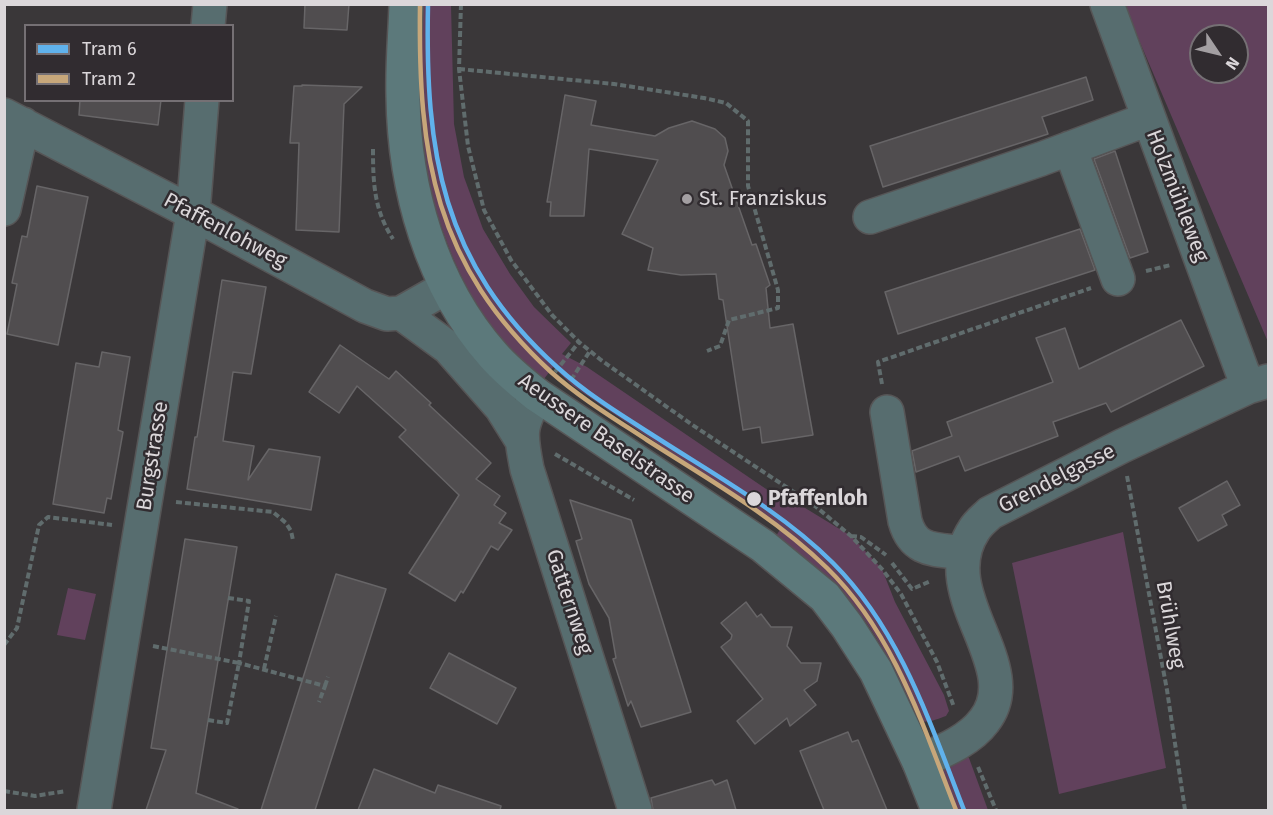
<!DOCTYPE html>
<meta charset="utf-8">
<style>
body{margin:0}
#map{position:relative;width:1273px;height:815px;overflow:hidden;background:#3a3739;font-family:"Fira Sans",sans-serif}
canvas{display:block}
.frame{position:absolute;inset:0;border:6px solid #dbd7da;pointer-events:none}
.legend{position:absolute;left:24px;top:24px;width:210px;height:78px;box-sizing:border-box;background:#312c30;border:2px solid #757074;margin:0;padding:8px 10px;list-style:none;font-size:18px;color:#dbd7da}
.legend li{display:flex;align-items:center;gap:12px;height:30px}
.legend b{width:30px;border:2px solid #757074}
.north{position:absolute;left:1189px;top:24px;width:60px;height:60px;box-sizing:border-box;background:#312c30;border:2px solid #757074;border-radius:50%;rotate:125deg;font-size:16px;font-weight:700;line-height:24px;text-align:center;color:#dbd7da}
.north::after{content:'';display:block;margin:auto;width:21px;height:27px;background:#a39fa2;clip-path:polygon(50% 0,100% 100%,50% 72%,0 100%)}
</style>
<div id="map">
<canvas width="1273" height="815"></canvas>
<div class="frame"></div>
<ul class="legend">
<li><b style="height:8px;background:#60b2ec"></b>Tram 6</li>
<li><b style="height:8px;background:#c7a77a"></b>Tram 2</li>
</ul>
<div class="north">N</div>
</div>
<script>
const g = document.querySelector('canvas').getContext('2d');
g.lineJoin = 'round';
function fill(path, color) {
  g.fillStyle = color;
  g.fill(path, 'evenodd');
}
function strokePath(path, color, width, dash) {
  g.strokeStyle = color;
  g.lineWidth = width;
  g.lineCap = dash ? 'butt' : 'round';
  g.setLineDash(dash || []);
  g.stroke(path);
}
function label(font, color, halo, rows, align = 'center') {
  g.font = font + ' "Fira Sans",sans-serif';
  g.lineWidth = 5;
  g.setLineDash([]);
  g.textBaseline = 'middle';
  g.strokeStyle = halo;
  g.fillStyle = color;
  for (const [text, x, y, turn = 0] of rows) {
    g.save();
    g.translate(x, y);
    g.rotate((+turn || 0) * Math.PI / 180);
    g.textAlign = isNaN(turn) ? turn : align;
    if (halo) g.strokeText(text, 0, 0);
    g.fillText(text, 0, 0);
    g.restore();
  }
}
const green = new Path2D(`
 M420 5H451L454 124 464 177 483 229 510 274 534 307 571 343 562 354 587 367 794 508 797 503 851 536 882 569 895 602 944 695 949 711 946 716C937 719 923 726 916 718 911 713 910 704 907 697 899 679 890 661 880 644 851 594 821 570 776 536L781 528 573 386 553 367 544 379C524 362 504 345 489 324 445 260 422 178 417 100 415 69 419 36 420 5Z
 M1124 5H1268V342ZM1201 36H1237V72H1201Z
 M1123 532 1166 768 1059 794 1012 563Z
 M68 588 96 594 85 640 57 635Z
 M966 756 969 758 988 810H952L938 772 940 766Z`);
const building = new Path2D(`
 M305 4H349L347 30 304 28Z
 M1086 77 1093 100 1042 117 1048 134 883 187 870 146Z
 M302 85 362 87 344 104 339 232 296 230 299 143H290L294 86H302Z
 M565 95 596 101 591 125 655 136 669 128 692 121 715 129 725 138 728 151 724 165 752 245 756 244 770 285 766 288 770 328 793 324 813 435 762 443 760 427 743 430 723 300 719 299 716 274 681 275 648 270 653 248 622 234 658 160 589 149 584 216H550L551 202H547Z
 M80 100H161L158 125 79 115Z
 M1115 151 1148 252 1130 258 1094 159Z
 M37 186 88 197 58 345 7 334 17 284 12 283 22 236 27 237Z
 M1080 229 1095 270 898 334 885 292Z
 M222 280 266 287 251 374 233 372 223 441 254 446 248 480 269 449 320 457 311 510 187 489 195 437H197Z
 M1181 320 1204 366 1111 412 1106 403 1053 422 1058 436 965 471 959 456 916 472 912 451 952 436 947 422 1053 382 1036 338 1065 328 1079 369Z
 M340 345 389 379 396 371 431 403 429 405 491 463 476 479 500 496 494 505 506 513 499 523 512 530 498 550 491 546 463 593 461 591 455 601 409 573 459 495 399 437 406 430 357 386 339 413 309 392Z
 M102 352 130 357 118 430 123 432 111 499 107 498 104 513 53 504 76 363 99 367Z
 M1227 481 1240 505 1222 515 1227 525 1198 541 1179 508Z
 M570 500 631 520 691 712 641 727 631 701 628 706 613 659 616 658 609 618 589 584 576 541 582 539Z
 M185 539 237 547 196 793 238 809 237 810H146L166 750 151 748Z
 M336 574 386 589 315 810H261Z
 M746 602 757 617 761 614 771 627H792L787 646 801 663H821L817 681 804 690 816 705 790 726 787 718 755 744 737 721 763 699 721 647 731 639 732 635 721 623Z
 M449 653 516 688 497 724 430 688Z
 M848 732 852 742 858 740 887 810H824L800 751Z
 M374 769 435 793 438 785 501 806 500 810H358Z
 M712 780 715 785 727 780 736 810H653L651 798Z`);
const path = new Path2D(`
 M461 4 459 69 468 146 484 210 511 260 552 315 579 342 601 360 691 424 815 506 851 536 882 569 901 594 937 662 954 707
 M459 69 614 84 704 98 726 103 748 121V186L778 290V308L729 320 720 346 707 351
 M373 149C373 183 374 210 393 239
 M1146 271 1171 265
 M555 372 579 342
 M571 380 590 351
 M882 384 878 362 1091 288
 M555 454 634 500
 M1127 476 1167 690 1185 810
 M176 502 273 512 286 523 291 531 293 540
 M851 536 861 537 886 555
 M892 563 912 589 931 581
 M228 598 249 601 239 663 325 686 319 702
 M4 645 17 628 39 525 48 517 112 525
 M153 646 239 663 227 723 208 720
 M264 669 276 616
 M325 686 328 677
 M978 767 996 810
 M4 791 35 796 66 791`);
const minor = new Path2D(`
 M1107 4 1248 387
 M208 26 210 4
 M4 115 193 213 365 306 387 314 401 313 447 287
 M1070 148 1118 279
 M4 209 23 124
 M870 217 1041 159 1148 119
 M401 313 449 348 501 407 521 439
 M537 395C519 427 520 433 527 469L635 810
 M887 412 905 521C914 553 936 549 964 553
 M919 762C941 752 969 741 984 721 1028 666 931 595 974 530 978 523 985 518 990 513L1122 446 1248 387 1268 381
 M94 810 193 213 202 100`);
const major = new Path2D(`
 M406 4C405 35 402 66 403 96 404 188 431 285 493 355 506 370 522 383 537 395L763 546 825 597 847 626 876 671 919 762 938 810`);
const tram1 = new Path2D(`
 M428 4C425 153 441 262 557 367 589 396 626 418 662 441 720 478 784 514 833 563 900 630 930 723 964 810`);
const tram2 = new Path2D(`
 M420 4C418 157 434 264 551 372 580 398 615 419 647 440 708 479 775 517 827 568 894 633 923 726 956 810`);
const markers = [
 [687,199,6,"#a39fa2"],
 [754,499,8,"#dbd7da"]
];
const streetNames = [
 ["Holzmühleweg",1177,196,69],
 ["Pfaffenlohweg",225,231,28],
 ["Aeussere Baselstrasse",606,439,35],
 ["Burgstrasse",153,456,-81],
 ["Grendelgasse",1057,479,-27],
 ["Gatternweg",569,602,72],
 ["Brühlweg",1170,625,80]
];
const poiNames = [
 ["St. Franziskus",699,199]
];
const stopNames = [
 ["Pfaffenloh",768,499]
];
fill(green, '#61415c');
fill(building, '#504d4f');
strokePath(building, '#676567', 1.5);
strokePath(minor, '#565556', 36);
strokePath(major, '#565556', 36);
strokePath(path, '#606c6d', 4, [6, 3]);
strokePath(minor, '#576d6f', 33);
strokePath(major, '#5c797b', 33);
strokePath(tram1, '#60b2ec', 4.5);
strokePath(tram2, '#c7a77a', 4.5);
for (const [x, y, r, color] of markers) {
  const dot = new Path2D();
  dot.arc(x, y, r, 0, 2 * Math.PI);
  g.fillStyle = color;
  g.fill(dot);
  strokePath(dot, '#312c30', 2);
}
label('21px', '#dbd7da', '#312c30', streetNames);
label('21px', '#dbd7da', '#312c30', poiNames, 'left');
label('bold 21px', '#dbd7da', '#312c30', stopNames, 'left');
</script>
